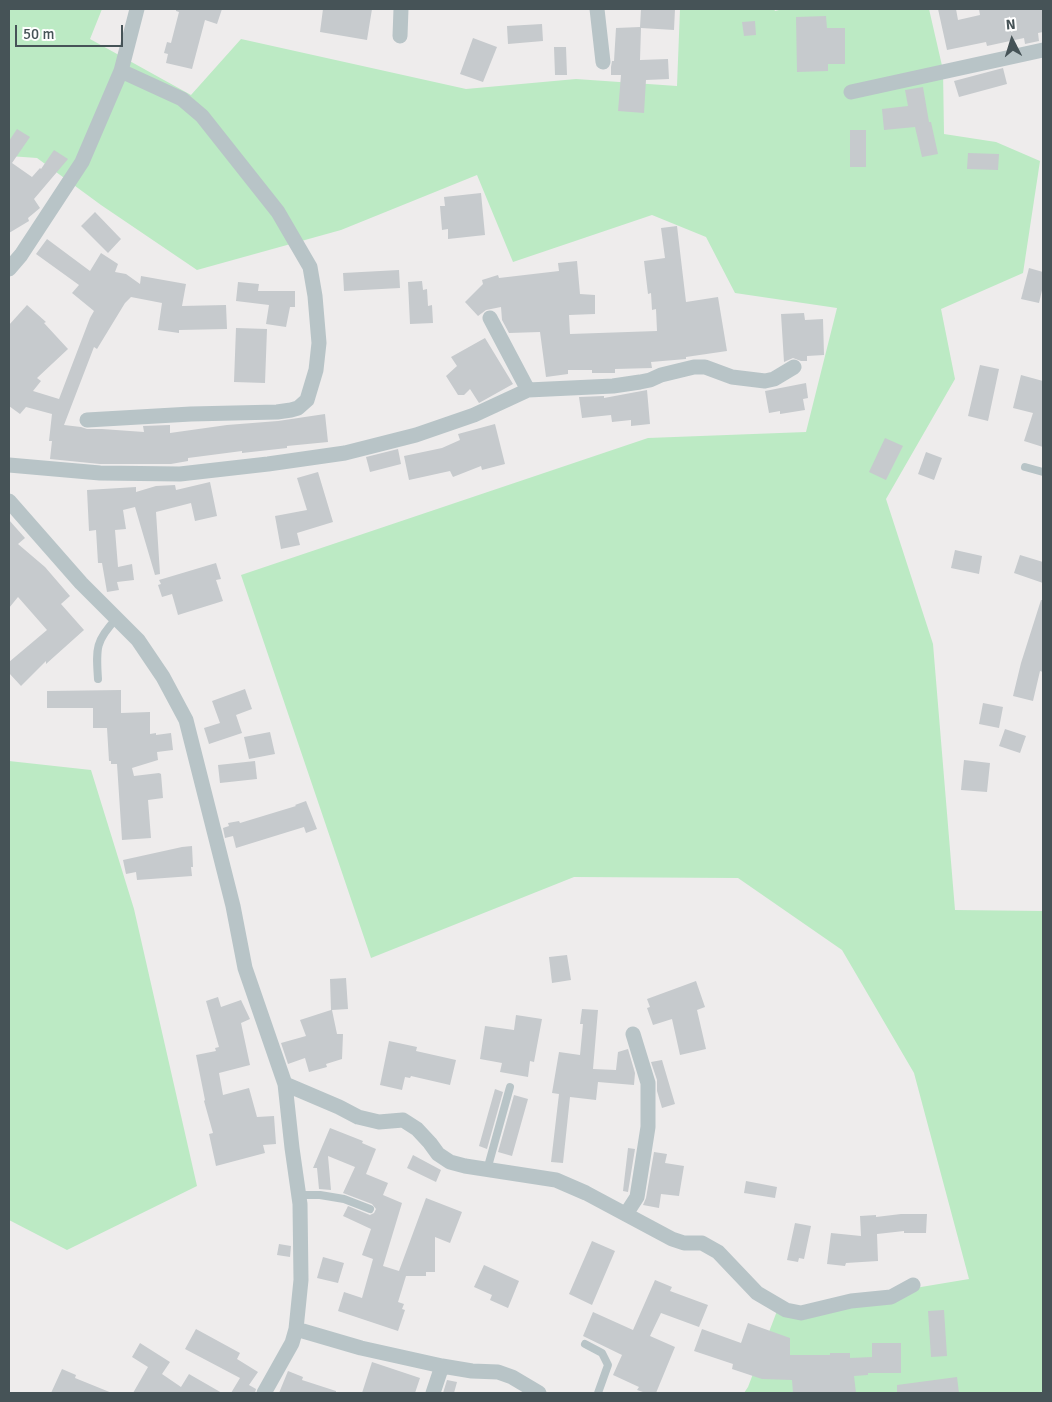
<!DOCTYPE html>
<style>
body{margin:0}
#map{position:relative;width:1052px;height:1402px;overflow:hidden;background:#eeecec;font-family:Signika,sans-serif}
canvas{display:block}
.frame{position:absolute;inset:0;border:10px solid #465357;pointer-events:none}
.north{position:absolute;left:987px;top:15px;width:50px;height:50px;-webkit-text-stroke:4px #fff;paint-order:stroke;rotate:355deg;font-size:14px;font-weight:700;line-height:20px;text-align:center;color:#465357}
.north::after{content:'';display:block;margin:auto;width:18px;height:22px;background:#465357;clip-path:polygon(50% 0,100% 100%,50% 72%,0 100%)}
.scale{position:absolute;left:15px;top:25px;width:108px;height:22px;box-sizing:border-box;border:2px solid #465357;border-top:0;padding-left:6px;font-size:15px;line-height:18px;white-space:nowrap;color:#465357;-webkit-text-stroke:4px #fff;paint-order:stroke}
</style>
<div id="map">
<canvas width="1052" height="1402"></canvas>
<div class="frame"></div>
<div class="north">N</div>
<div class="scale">50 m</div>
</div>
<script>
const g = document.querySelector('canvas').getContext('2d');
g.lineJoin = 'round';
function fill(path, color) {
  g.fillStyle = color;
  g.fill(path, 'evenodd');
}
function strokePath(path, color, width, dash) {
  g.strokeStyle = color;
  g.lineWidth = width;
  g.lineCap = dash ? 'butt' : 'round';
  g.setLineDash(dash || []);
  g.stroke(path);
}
const green = new Path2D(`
 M9 9H102L90 39 191 95 241 39 466 89 576 79 677 86 680 9H774L775 11 783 9H929L943 70 944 134 996 142 1040 161 1023 273 941 309 955 379 886 499 933 644 955 910 1043 911V1393H744L748 1387 777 1311 969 1279 914 1073 842 950 738 878 574 877 371 958 241 575 648 438 806 432 837 308 735 293 706 237 652 215 513 262 477 175 341 230 197 270 101 205 37 158 9 156Z
 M9 761 91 770 134 909 197 1186 67 1250 9 1220Z`);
const building = new Path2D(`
 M176 9H222L217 24 205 20 192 69 166 63 168 54 164 53 167 42 171 43 179 12 176 11Z
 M323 9H372L367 40 320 32Z
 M641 9H675L674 30 641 28 640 60 668 59 669 79 646 80 644 113 618 111 621 75H611V67L612 61H614L616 28 640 27Z
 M938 9H956L958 20 980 15 979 9H1043V32L1038 33 1039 41 1025 44 1024 38 987 46 986 42 947 50Z
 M826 16 827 28H845V64H828V71L797 72 796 17Z
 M755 21 756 35 744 36 742 22Z
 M542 24 543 41 508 44 507 26Z
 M473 38 497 47 483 82 460 74Z
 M554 47H566L567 75H555Z
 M1003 68 1007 84 959 97 954 81Z
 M923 87 929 122H931L938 154 922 157 915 127 884 130 882 109 908 106 905 90Z
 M17 129 30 137 12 163 32 177 40 168 41 169 54 150 68 159 34 199 40 208 28 218 29 221 9 233V141Z
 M850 130H866V167H850Z
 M968 153 999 154 998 170 967 169Z
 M481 193 485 235 448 239V229L442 230 440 206H445L444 197Z
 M95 212 121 239 108 253 81 226Z
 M677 226 686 302 718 297 727 351 686 357V359L651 362 652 368 615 369V373H592V370H568V374L546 377 540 332 509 333 502 320 501 307 486 310 478 316 465 302 483 284 482 280 498 275 499 278 559 271 558 263 577 261 580 294 595 295V314L569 315 570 334 657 331 656 309 652 310 651 293 648 294 644 261 665 258 661 228Z
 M47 239 90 271 101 253 118 264 115 272 126 274 140 284 141 276 186 284 182 306 226 305 227 329 179 330V333L158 330 162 303 131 297 125 303 97 349 94 347 64 425 81 427 87 429H102L144 432 143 426 170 425V433L227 425 278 421 325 414 328 442 287 446V448L242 453V451L188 458V461L171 464H100L50 459 52 441H49L52 414 26 407 20 414 9 406V325L27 305 46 322 44 323 68 349 37 378 41 381 33 391 59 399 90 318 94 311 72 293 79 285 36 254Z
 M1029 268 1043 272V286L1039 303 1021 299Z
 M399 270 400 288 344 291 343 273Z
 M422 281 423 290 427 289 428 306 432 305 433 323 410 324 408 282Z
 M238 282 259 284 258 291H295V307H290L286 327 266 324 269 305 236 301Z
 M804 313 805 320 823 319 824 355 807 356V361H801L793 358 784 362 781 314Z
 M236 328 267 329 265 383 234 382Z
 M485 338 513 384 479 403 470 389 464 395H458L446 376 457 366 451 357Z
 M980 365 999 369 988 421 968 416Z
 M1021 375 1043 381V447L1024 441 1033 413 1013 408Z
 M806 383 808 398 803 399 805 410 780 414V411L769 413 765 391Z
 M647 390 650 424 631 426V420L612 422 611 415 582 418 579 397 604 396V398Z
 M495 424 505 464 482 470 481 466 453 477 450 471 409 480 404 456 442 448 460 440 458 434Z
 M885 438 903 446 886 480 869 472Z
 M398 449 401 464 370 472 366 457Z
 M926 452 942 458 934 480 918 474Z
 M318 472 333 522 297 533 300 545 281 549 275 516 307 510 297 478Z
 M210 482 217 516 195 521 191 503 156 512 160 574 155 575 135 507 123 510 126 529 115 530 118 567 132 564 134 580 117 582 119 590 107 592 102 563H98L96 530 89 531 87 490 136 487V492L156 486 175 485 176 490Z
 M9 520 25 538 18 544 45 567 70 596 61 604 84 630 46 664V661L21 686 9 673V662L47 630 18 597 9 608Z
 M955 550 982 556 979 574 951 568Z
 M1020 555 1043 562V583L1014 573Z
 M216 563 221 579 216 580 223 601 178 615 172 594 162 597 158 585 161 584 159 580Z
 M1041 600H1043V672L1040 671 1033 701 1013 696 1021 663Z
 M245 689 252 709 236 715 242 733 209 744 204 728 220 723 212 701Z
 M121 690V713L150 712V734L156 733V735L171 733 173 750 157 752 158 760 132 768 134 776 159 773 161 774 163 798 148 800 151 838 122 840 117 764H111V761H109L107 728H93V708H47V691Z
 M983 703 1003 707 999 728 979 724Z
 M1005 729 1026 736 1020 753 999 746Z
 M270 732 275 754 249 759 244 737Z
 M964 760 990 763 987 792 961 790Z
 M255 761 257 779 220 783 218 765Z
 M306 801 317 829 306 833 304 827 236 848 233 836 225 838 223 828 229 826 228 823 239 821 240 823 296 806 295 805Z
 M192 846 193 867H191L192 876 137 880 136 872 126 874 123 860 182 847Z
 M567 955 571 980 552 983 549 957Z
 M346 978 348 1009 332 1010 337 1034H343L342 1059 326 1064 327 1067 309 1072 305 1058 288 1064 281 1043 306 1036 300 1020 331 1010 330 979Z
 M696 981 705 1007 697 1010 706 1049 680 1055 672 1019 653 1025 647 1008 650 1007 647 999Z
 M218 997 221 1007 241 1000 250 1019 241 1023 250 1065 219 1073 223 1095 249 1088 257 1117 274 1116 276 1144 263 1145 265 1153 216 1166 209 1134 213 1133 204 1101 205 1100 196 1055 216 1051 215 1048 219 1047 206 1001Z
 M582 1009 598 1010 593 1069 616 1070 618 1052 628 1049 635 1073 634 1085 598 1082 596 1100 570 1097 563 1163 551 1162 559 1094 552 1093 559 1052 580 1055 583 1024H580Z
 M516 1015 542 1019 534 1062 530 1061 528 1077 500 1072 502 1063 480 1059 485 1026 514 1030Z
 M389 1041 417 1047 416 1051 456 1060 450 1085 411 1076 410 1078 405 1077 402 1090 380 1085Z
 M662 1060 675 1104 662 1108 657 1091V1080L651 1062Z
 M495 1089 503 1092 487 1149 479 1146Z
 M514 1095 528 1099 512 1156 498 1152Z
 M330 1128 363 1141 362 1143 376 1149 366 1174 388 1183 383 1195 402 1203 383 1266 399 1271 426 1198 462 1212 450 1243 435 1237V1272H426V1276H406L398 1302 404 1304 402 1309 405 1310 398 1331 338 1311 344 1292 362 1298 373 1259 362 1255 371 1229 343 1216 348 1206 370 1215 374 1213 376 1209 372 1204 343 1193 355 1167 328 1156 331 1190 319 1189 317 1168H313Z
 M628 1148 635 1149 628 1192 623 1191Z
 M654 1152 667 1154 665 1163 684 1166 679 1196 661 1194 659 1208 643 1205 646 1198Z
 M413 1155 441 1170 436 1182 407 1168Z
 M746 1181 777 1187 775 1198 744 1193Z
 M901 1214H927L926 1233H904V1231L877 1234 878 1261 846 1263 845 1266 827 1264 831 1233 861 1236 860 1216 876 1215V1217Z
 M795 1223 811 1226 804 1259 799 1258 798 1262 787 1260Z
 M592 1241 615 1251 592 1305 569 1294Z
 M279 1244 291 1246 290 1257 277 1255Z
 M323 1257 344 1263 338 1283 317 1278Z
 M484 1265 519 1281 508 1308 490 1300 492 1295 474 1287Z
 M655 1280 672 1287 670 1291 708 1305 699 1327 661 1313 650 1336 675 1347 656 1393H646L637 1390 639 1387 613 1375 622 1355 583 1336 593 1312 633 1330Z
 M944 1310 947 1356 931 1357 928 1311Z
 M748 1323 790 1338V1355H830V1353H850V1358L872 1357V1343H901V1373H868V1375L854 1376 856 1393H793L792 1380 762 1379 732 1369 733 1364 694 1351 702 1329 741 1343Z
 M196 1329 240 1353 237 1359 258 1372 249 1385 256 1389 255 1393H231L240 1378 185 1349Z
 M140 1343 170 1362 162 1374 181 1387 189 1374 222 1393H133L148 1367 132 1357Z
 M372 1362 420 1378 415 1393H362Z
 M62 1369 76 1375 75 1378 112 1393H51Z
 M288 1371 303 1377 302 1380 336 1391V1393H279Z
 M957 1377 959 1393H897V1385Z
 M447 1380 457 1382 454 1393H443Z`);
const lane = new Path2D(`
 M1025 467 1043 472
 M98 679C96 649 95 641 117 618
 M487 1170 510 1087
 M299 1195H320L344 1199 370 1209
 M585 1344 602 1353 608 1365 598 1393`);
const street = new Path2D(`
 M597 9 603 62
 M400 36 401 9
 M851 92 1043 50
 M9 269 21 255 82 162 121 71 137 9
 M490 318 528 390
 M87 420 191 414 277 412 291 410 298 408 307 400 316 370 319 343 315 296 310 267 278 212 202 116 182 99 121 71
 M9 465 100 473 180 474 268 464 345 453 416 435 474 415 528 390 613 386 640 382 650 380 661 375 694 367H705L732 377 765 381 774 379 794 367
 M9 501 81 583 138 640 163 677 186 720 233 906 245 968 285 1084 292 1148 300 1204 301 1280 296 1329 292 1343 264 1393
 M285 1084 339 1107 358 1117 379 1122 403 1120 417 1129 430 1143 438 1154 450 1162 465 1166 556 1180 586 1193 672 1239 684 1243H702L718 1252 757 1293 786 1310 801 1313 851 1301 891 1297 913 1285
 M626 1214 637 1197 648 1127V1083L633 1034
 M296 1329 361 1348 442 1366 472 1371 498 1372 512 1377 539 1393
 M433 1393 442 1366`);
fill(green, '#bceac4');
fill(building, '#c6cacd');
strokePath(lane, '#b8c4c7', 8);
strokePath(street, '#b8c4c7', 15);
</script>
